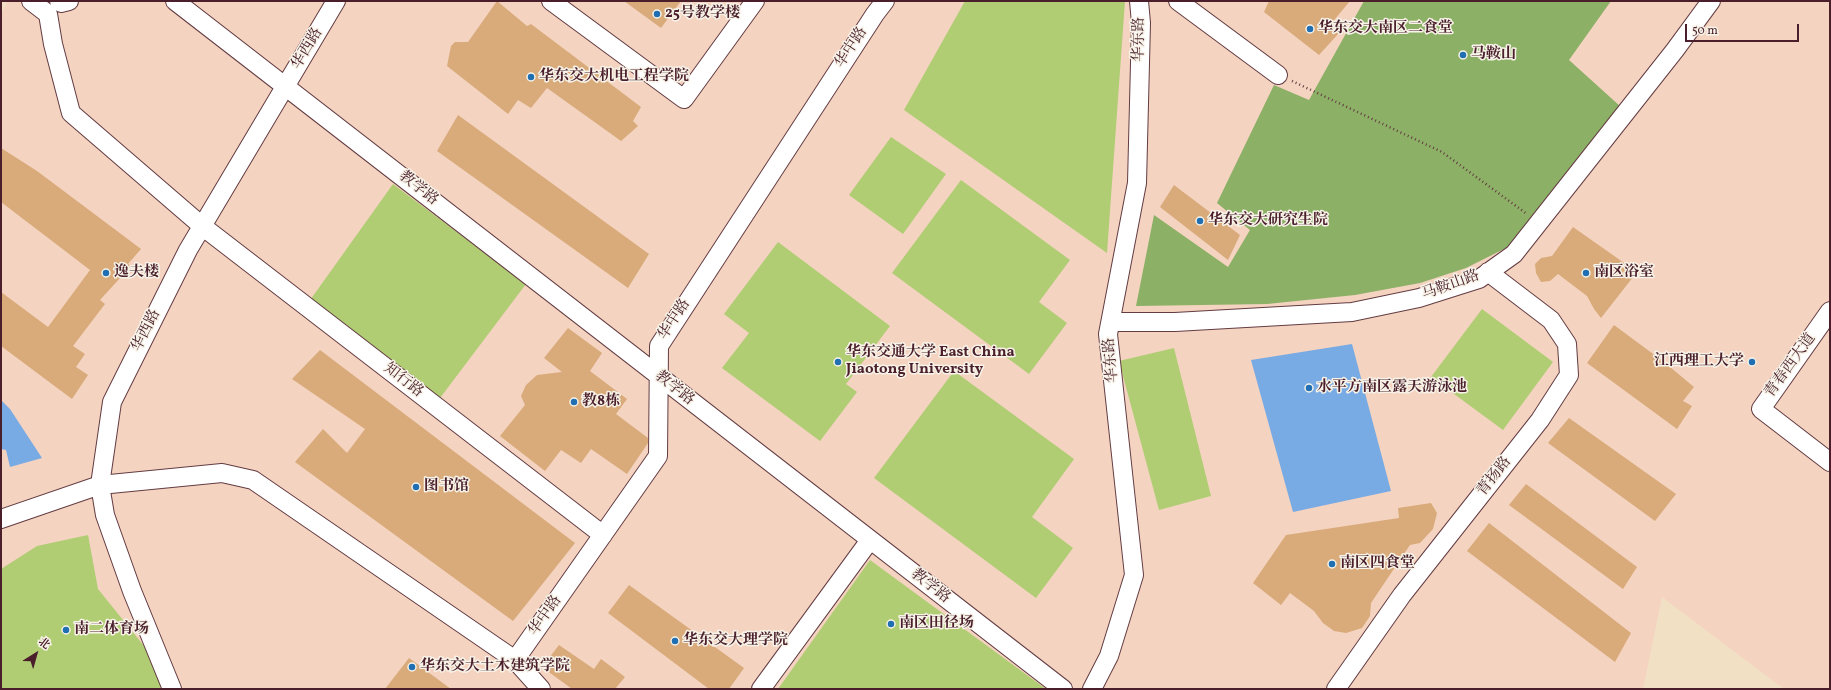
<!DOCTYPE html>
<meta charset="utf-8">
<style>
body{margin:0}
#map{position:relative;width:1831px;height:690px;overflow:hidden;background:#f2e0c4;font-family:Vollkorn,"Noto Serif SC",serif}
canvas{display:block}
.frame{position:absolute;inset:0;border:2px solid #4a1f2b;pointer-events:none}
.north{position:absolute;left:16px;top:634px;width:40px;height:40px;-webkit-text-stroke:3px #f7f3e8;paint-order:stroke;rotate:37deg;font-size:11px;font-weight:700;line-height:16px;text-align:center;color:#4a1f2b}
.north::after{content:'';display:block;margin:auto;width:14px;height:18px;background:#4a1f2b;clip-path:polygon(50% 0,100% 100%,50% 72%,0 100%)}
.scale{position:absolute;left:1685px;top:24px;width:114px;height:18px;box-sizing:border-box;border:2px solid #4a1f2b;border-top:0;padding-left:5px;font-size:12px;line-height:14px;white-space:nowrap;color:#4a1f2b;-webkit-text-stroke:3px #f7f3e8;paint-order:stroke}
</style>
<div id="map">
<canvas width="1831" height="690"></canvas>
<div class="frame"></div>
<div class="north">北</div>
<div class="scale">50 m</div>
</div>
<script>
const g = document.querySelector('canvas').getContext('2d');
g.lineJoin = 'round';
function fill(path, color) {
  g.fillStyle = color;
  g.fill(path, 'evenodd');
}
function strokePath(path, color, width, dash) {
  g.strokeStyle = color;
  g.lineWidth = width;
  g.lineCap = dash ? 'butt' : 'round';
  g.setLineDash(dash || []);
  g.stroke(path);
}
function label(font, color, halo, rows, align = 'center') {
  g.font = font + ' Vollkorn,"Noto Serif SC",serif';
  g.lineWidth = 3;
  g.setLineDash([]);
  g.textBaseline = 'middle';
  g.strokeStyle = halo;
  g.fillStyle = color;
  for (const [text, x, y, turn = 0] of rows) {
    g.save();
    g.translate(x, y);
    g.rotate((+turn || 0) * Math.PI / 180);
    g.textAlign = isNaN(turn) ? turn : align;
    if (halo) g.strokeText(text, 0, 0);
    g.fillText(text, 0, 0);
    g.restore();
  }
}
const built = new Path2D(`
 M8 1H1830V689H1784L1662 597 1643 689H1V14Z`);
const green = new Path2D(`
 M965 1H1125L1107 253 904 110Z
 M891 137 946 174 903 234 849 195Z
 M961 180 1070 260 1039 302 1067 323 1029 374 892 273Z
 M393 184 526 284 437 402 308 303Z
 M778 242 890 326 846 384 857 392 820 441 722 368 749 333 724 314Z
 M1482 309 1553 362 1503 430 1431 377Z
 M1174 348 1211 496 1159 510 1119 361Z
 M954 371 1074 459 1032 517 1073 548 1036 598 874 478Z
 M88 535 98 589 165 672 160 689H1V569L37 546Z
 M870 560 1046 689H778Z`);
const forest = new Path2D(`
 M1364 1H1611L1569 60 1621 107 1510 246 1466 268 1420 283 1355 295 1267 304 1136 306 1154 215 1228 267 1250 230 1217 203 1274 85 1309 100Z`);
const water = new Path2D(`
 M1352 344 1391 491 1293 512 1251 360Z
 M1 400 10 409 42 458 10 467 6 450 1 449Z`);
const building = new Path2D(`
 M497 1 527 26 531 24 641 107 633 121 638 126 621 141 547 88 531 108 518 100 508 114 447 66 451 46 455 42H468Z
 M624 1H681L661 28Z
 M1269 1H1350L1330 25 1339 33 1319 55 1264 12Z
 M458 115 649 254 628 288 437 151Z
 M1 148 37 171 141 249 128 264 131 266 100 300 105 304 73 346 85 354 76 367 88 375 72 399 1 346V292L48 327 90 270 1 202Z
 M1174 185 1240 235 1228 260 1160 207Z
 M1573 227 1637 272 1601 318 1594 309 1587 296 1558 274 1550 281 1541 282 1536 273 1535 264 1541 258 1552 256Z
 M1614 325 1664 362 1694 387 1683 401 1692 406 1677 429 1587 363Z
 M568 328 602 353 590 371 627 399 616 414 648 438V443L627 474 591 449 581 463 561 450 545 471 500 436 525 405 521 396 526 385 537 375 562 372 544 358Z
 M320 350 575 543 513 621 295 462 323 429 347 453 365 429 292 379Z
 M1569 418 1676 494 1655 521 1548 443Z
 M1526 484 1637 567 1623 589 1509 505Z
 M1431 503 1437 513 1433 529 1420 543 1410 545 1371 603 1370 616 1362 628 1346 633 1334 631 1323 623 1314 611 1290 593 1281 605 1253 583 1286 535 1399 518 1398 508Z
 M1489 523 1631 633 1615 662 1467 551Z
 M629 585 744 668 729 689H709L608 613Z
 M559 645 594 669 601 659 625 677 615 689H572L542 667Z
 M409 658 451 689H385Z`);
const path = new Path2D(`
 M1292 81 1442 152 1527 214`);
const minor = new Path2D(`
 M31 1 48 14 53 44 71 113 202 226 603 535
 M59 1 61 3 69 1
 M175 1 1063 689
 M551 1 684 99 755 1
 M1178 1 1278 75
 M1830 311 1761 409 1830 462
 M1111 322H1175L1352 312 1419 298 1479 279 1514 254 1675 50 1711 1
 M1 519 100 485 222 473 253 480 515 660
 M172 689 132 591 105 515 100 485 112 402 188 250 336 1
 M541 689 515 660 658 456 659 346 875 14 885 1
 M761 689 870 540
 M1092 689 1109 656 1134 575 1108 334 1137 183 1141 23 1139 1
 M1336 689 1402 595 1540 420 1569 375 1567 344 1551 320 1488 272`);
const markers = [
 [657,14,4,"#1f6fb2"],
 [1310,29,4,"#1f6fb2"],
 [1463,55,4,"#1f6fb2"],
 [531,77,4,"#1f6fb2"],
 [1200,221,4,"#1f6fb2"],
 [106,273,4,"#1f6fb2"],
 [1586,273,4,"#1f6fb2"],
 [838,362,4,"#1f6fb2"],
 [1752,362,4,"#1f6fb2"],
 [1309,388,4,"#1f6fb2"],
 [574,402,4,"#1f6fb2"],
 [416,487,4,"#1f6fb2"],
 [1332,564,4,"#1f6fb2"],
 [891,624,4,"#1f6fb2"],
 [66,630,4,"#1f6fb2"],
 [675,641,4,"#1f6fb2"],
 [412,667,4,"#1f6fb2"]
];
const poiNames = [
 ["25号教学楼",665,14],
 ["华东交大南区二食堂",1318,29],
 ["马鞍山",1471,55],
 ["华东交大机电工程学院",539,77],
 ["华东交大研究生院",1208,221],
 ["逸夫楼",114,273],
 ["南区浴室",1594,273],
 ["华东交通大学 East China",846,353],
 ["Jiaotong University",846,370],
 ["江西理工大学",1744,362,"right"],
 ["水平方南区露天游泳池",1317,388],
 ["教8栋",582,402],
 ["图书馆",424,487],
 ["南区四食堂",1340,564],
 ["南区田径场",899,624],
 ["南二体育场",74,630],
 ["华东交大理学院",683,641],
 ["华东交大土木建筑学院",420,667]
];
const streetNames = [
 ["华东路",1140,39,-90],
 ["华中路",852,48,-57],
 ["华西路",308,49,-59],
 ["教学路",418,189,38],
 ["马鞍山路",1451,286,-20],
 ["华中路",675,320,-57],
 ["华西路",147,331,-63],
 ["华东路",1112,360,-95],
 ["青春西大道",1791,366,-54],
 ["知行路",403,381,38],
 ["教学路",674,389,38],
 ["青扬路",1495,477,-52],
 ["教学路",930,587,38],
 ["华中路",546,616,-55]
];
fill(built, '#f4d3c0');
fill(green, '#b0cd74');
fill(forest, '#8cb066');
fill(water, '#78abe4');
fill(building, '#d9ab7a');
strokePath(minor, '#633c42', 20);
strokePath(path, '#633c42', 2.5, [1, 3]);
strokePath(minor, '#fff', 18);
for (const [x, y, r, color] of markers) {
  const dot = new Path2D();
  dot.arc(x, y, r, 0, 2 * Math.PI);
  g.fillStyle = color;
  g.fill(dot);
  strokePath(dot, '#f7f3e8', 1.5);
}
label('bold 15px', '#4a1f2b', '#f7f3e8', poiNames, 'left');
label('15px', '#4a1f2b', '#f7f3e8', streetNames);
</script>
